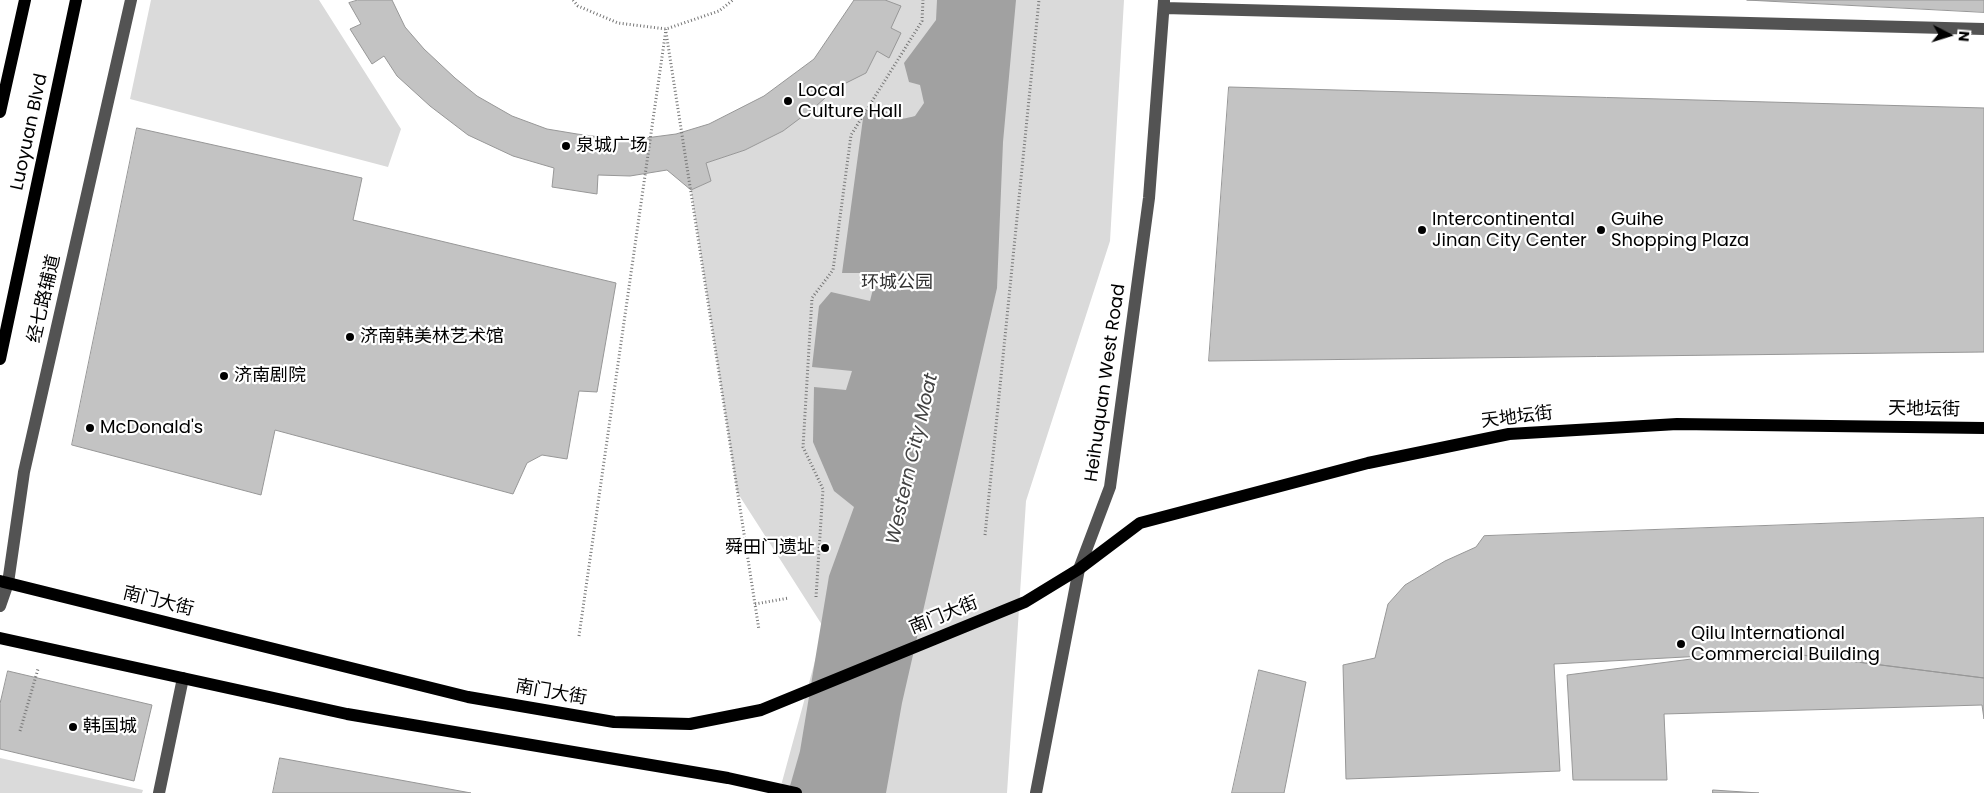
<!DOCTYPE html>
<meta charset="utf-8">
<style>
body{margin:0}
#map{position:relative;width:1984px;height:793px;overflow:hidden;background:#fff;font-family:Poppins,sans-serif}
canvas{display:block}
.north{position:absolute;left:1924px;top:10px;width:50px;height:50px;-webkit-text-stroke:4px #fff;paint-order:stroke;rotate:95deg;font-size:14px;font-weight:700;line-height:20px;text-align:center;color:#000}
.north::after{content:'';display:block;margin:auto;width:18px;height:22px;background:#000;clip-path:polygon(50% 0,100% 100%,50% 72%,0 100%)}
</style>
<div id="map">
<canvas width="1984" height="793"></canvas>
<div class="north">N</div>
</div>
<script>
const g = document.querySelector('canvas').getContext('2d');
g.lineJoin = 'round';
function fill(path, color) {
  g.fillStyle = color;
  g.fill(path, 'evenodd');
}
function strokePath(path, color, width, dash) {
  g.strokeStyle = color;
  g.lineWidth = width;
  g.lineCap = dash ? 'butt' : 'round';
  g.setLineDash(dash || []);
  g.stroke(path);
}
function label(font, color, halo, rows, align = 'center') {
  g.font = font + ' Poppins,"Noto Sans SC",sans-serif';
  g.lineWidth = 4.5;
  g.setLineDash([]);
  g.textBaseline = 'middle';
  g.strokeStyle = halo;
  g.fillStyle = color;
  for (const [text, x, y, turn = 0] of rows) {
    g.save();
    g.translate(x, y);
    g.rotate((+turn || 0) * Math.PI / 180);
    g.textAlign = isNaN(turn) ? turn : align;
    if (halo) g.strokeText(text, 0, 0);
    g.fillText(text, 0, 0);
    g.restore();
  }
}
const green = new Path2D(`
 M151 0H319L401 129 388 167 130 99Z
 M860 0H1124L1110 241 1026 501 1007 793H779L824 628 737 492 691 190 711 181 706 163 745 150 783 131 836 88Z
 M0 758 143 790 142 793H0Z`);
const water = new Path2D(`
 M937 0H1016L1003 142 997 288 902 703 886 793H788L800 751 829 576 854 507 834 491 813 442 814 387 846 390 852 371 812 367 819 306 831 292 870 301 877 273H842L864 111 882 106C894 121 895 121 915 116L924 103 920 85 909 82 904 63 936 20Z`);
const building = new Path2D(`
 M358 0H392L405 27 424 49 455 78 477 96 512 116 547 129 577 134 608 138 638 139 676 134 709 124 764 96 814 59 854 0H885L901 6 891 28 901 33 889 58 877 51 866 73 836 88 815 107 783 131 745 150 706 163 711 181 691 190 667 170 630 176 598 175 597 194 552 187 554 168 513 156 468 135 430 106 397 76 384 56 372 64 350 29 361 24 349 3Z
 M1747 0H1984V12Z
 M1229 87 1984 108V352L1209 361Z
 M137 128 362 178 353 220 616 283 597 392 579 391 567 459 542 455 527 463 513 494 275 430 261 495 72 445Z
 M1984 518V678L1778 652 1554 664 1560 771 1346 779 1343 665 1375 658 1388 604 1405 585 1445 561 1476 547 1484 536Z
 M1778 652 1984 678V719L1982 705 1664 714 1667 780H1573L1567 675 1738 653Z
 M1259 670 1306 682 1284 793H1232Z
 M8 671 152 705 134 781 0 749V704Z
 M280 758 471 793H273Z
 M1713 790 1759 793H1713Z`);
const path = new Path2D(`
 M573 0 578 6 618 23 666 29 719 11 733 0
 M666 32 759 630
 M985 535 1039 0
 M816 597 823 489 803 447 812 298 833 270 851 135 922 21 923 0
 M755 604 789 598
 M579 636 666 29
 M20 731 38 669`);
const minor = new Path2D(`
 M1164 8 1984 29
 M0 606 8 583 24 472 131 0
 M159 793 183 678
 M1036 793 1079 569 1110 487 1149 198 1164 1`);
const major = new Path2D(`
 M0 112 25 0
 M0 359 76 0
 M0 581 468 697 614 722 690 724 761 710 1025 602 1079 569 1140 523 1368 463 1509 434 1677 424 1984 428
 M0 638 347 714 728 778 796 793`);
const markers = [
 [788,101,5,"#000"],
 [566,146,5,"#000"],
 [1422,230,5,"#000"],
 [1601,230,5,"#000"],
 [350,337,5,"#000"],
 [224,376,5,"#000"],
 [90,428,5,"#000"],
 [825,548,5,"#000"],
 [1681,644,5,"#000"],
 [73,727,5,"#000"]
];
const poiNames = [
 ["Local",798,91],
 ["Culture Hall",798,112],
 ["泉城广场",576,146],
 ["Intercontinental",1432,220],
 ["Jinan City Center",1432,241],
 ["Guihe",1611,220],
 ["Shopping Plaza",1611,241],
 ["济南韩美林艺术馆",360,337],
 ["济南剧院",234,376],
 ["McDonald's",100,428],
 ["舜田门遗址",815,548,"right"],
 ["Qilu International",1691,634],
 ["Commercial Building",1691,655],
 ["韩国城",83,727]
];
const streetNames = [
 ["Luoyuan Blvd",30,132,-78],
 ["经七路辅道",45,299,-77],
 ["Heihuquan West Road",1106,383,-82],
 ["天地坛街",1924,410,1],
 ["天地坛街",1517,418,-7],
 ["南门大街",158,602,14],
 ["南门大街",944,616,-22],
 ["南门大街",551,693,10]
];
const parkNames = [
 ["环城公园",897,283]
];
const waterNames = [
 ["Western City Moat",913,459,-77]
];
fill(green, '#dadada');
fill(water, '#a1a1a1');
fill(building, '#c3c3c3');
strokePath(building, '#979797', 1);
strokePath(path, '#757575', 3, [1, 2.5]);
strokePath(minor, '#535353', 12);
strokePath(major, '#000', 12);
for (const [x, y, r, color] of markers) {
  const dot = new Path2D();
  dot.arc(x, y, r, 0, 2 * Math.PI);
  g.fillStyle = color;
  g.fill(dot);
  strokePath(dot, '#fff', 2);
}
label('18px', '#000', '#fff', poiNames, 'left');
label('18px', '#000', '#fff', streetNames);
label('18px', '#313131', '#fff', parkNames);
label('italic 19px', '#424242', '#fff', waterNames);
</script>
